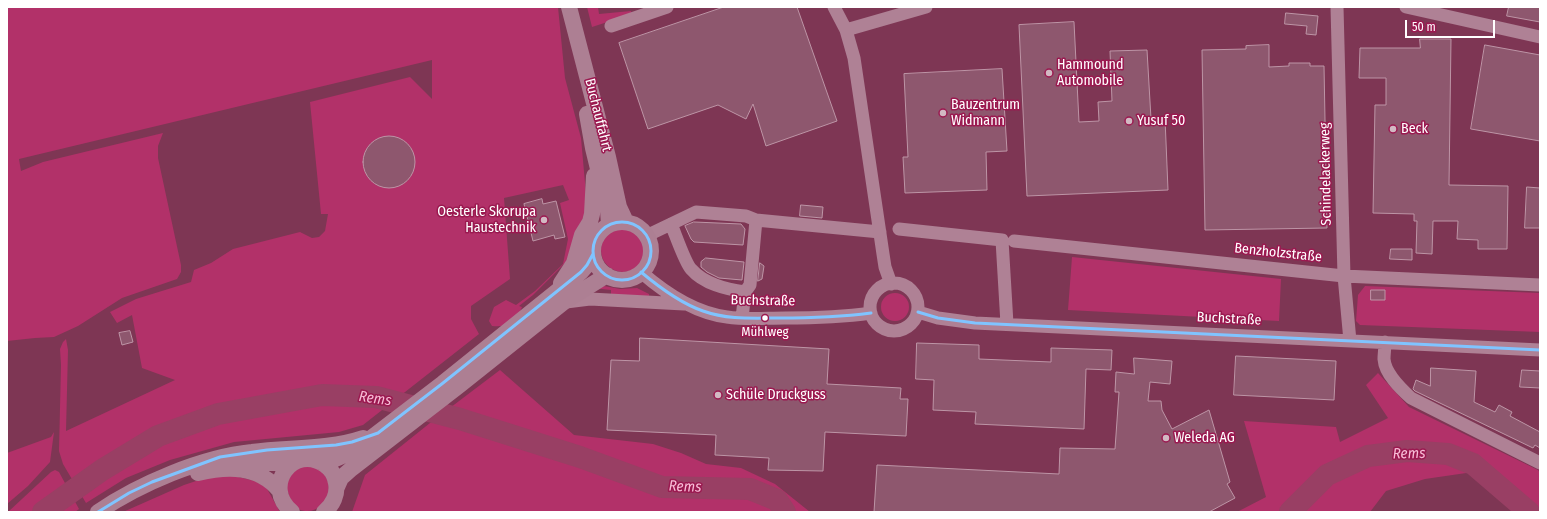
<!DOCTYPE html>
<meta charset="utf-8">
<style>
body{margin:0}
#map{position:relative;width:1547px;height:519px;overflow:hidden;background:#7e3654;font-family:"Fira Sans Condensed",sans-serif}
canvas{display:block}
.frame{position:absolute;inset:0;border:8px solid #fff;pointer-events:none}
.scale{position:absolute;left:1405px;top:20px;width:90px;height:18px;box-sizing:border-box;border:2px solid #fff;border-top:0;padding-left:5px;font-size:12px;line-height:14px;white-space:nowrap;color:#fff;-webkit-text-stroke:3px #9b1950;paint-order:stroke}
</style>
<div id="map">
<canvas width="1547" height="519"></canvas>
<div class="frame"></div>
<div class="scale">50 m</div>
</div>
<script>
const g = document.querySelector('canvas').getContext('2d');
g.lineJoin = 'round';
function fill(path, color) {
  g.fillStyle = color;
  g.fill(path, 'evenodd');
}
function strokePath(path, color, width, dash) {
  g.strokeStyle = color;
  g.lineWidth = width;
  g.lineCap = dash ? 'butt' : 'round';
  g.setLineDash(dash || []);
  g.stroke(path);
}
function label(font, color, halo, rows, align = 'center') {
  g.font = font + ' "Fira Sans Condensed",sans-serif';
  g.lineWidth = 3;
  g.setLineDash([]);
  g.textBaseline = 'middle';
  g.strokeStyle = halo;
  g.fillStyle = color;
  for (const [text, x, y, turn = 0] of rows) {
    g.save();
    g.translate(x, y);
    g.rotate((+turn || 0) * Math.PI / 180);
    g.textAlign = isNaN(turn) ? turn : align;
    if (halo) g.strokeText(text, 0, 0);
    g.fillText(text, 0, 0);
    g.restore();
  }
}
const green = new Path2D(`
 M7 7H558L565 78 581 138 587 205 584 221 566 262 533 295 519 306 522 307C515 324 510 327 492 326L489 321 494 307 506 300 516 305 535 291 563 264 568 239 560 203 569 200 563 185 504 198 510 279 471 306V319L479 334 363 425 339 432 234 442 170 460 126 478 86 503 63 464 59 451 61 365 60 349 63 342 66 339 68 350 66 431 175 380 142 368 132 315 117 323 110 312 136 299 191 282 194 270 211 263 233 249 300 232 312 238 319 237 325 231 328 214H321L310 102 410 77 432 99V60L19 159 21 171 43 162 163 133 158 146V158L181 265V272L177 279 122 298 78 326 54 337 35 338 7 341Z
 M587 7H598L599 14 631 11 632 14 592 27Z
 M601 250a22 22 0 1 1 44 0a22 22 0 1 1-44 0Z
 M1072 257 1281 279 1279 321 1068 310Z
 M604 286 620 289 637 288 649 294V297L611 295V290L593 288Z
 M1365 286 1540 293V332L1360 325 1356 321 1358 295Z
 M881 307a14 14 0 1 1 28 0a14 14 0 1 1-28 0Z
 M500 370 574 435 653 444 681 453 706 464 741 468 775 484 810 512H352L365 475 430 423Z
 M1378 373 1409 407 1538 470 1540 473V512H1522L1500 486 1473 472 1425 479 1386 491 1370 512H1237L1266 497 1244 421 1336 427 1340 442 1388 418 1366 385Z
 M54 432 50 462 28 486 7 504V453L51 437Z
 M299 467C304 467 310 466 314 467 339 477 330 513 305 511 294 510 291 502 288 492 287 490 285 486 285 484 286 476 294 472 299 467Z
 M55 470 59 472 79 509 75 512H8L51 472Z
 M230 475 259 482 266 487 280 512H123L184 485 211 476Z`);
const river = new Path2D(`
 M43 512 102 470 158 436 218 414 322 395 376 397 460 419 580 457 662 487 750 489 777 500 785 512
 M1290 512 1327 475 1368 456 1407 451 1448 454 1473 464 1529 512`);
const building = new Path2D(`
 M724 7H797L837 121 766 146 753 104 746 119 718 105 648 129 619 43Z
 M1509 7H1540V22L1507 16Z
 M1286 13 1318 16 1316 35 1306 34 1307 26 1285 24Z
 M1074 22 1079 122 1099 121 1098 102 1112 101 1110 51 1147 50 1151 119 1165 118 1168 190 1027 196 1019 25Z
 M1420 39H1451L1449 185 1508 186 1507 249H1478V240L1457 239 1458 221H1433L1432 254 1416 253 1417 221H1414V214L1373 213 1375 105H1386V78H1359L1360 48H1420Z
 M1269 45V67L1289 66V63H1310V66H1324L1327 228 1205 230 1202 50 1246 49V46Z
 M1485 45 1540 55V141L1471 129Z
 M1002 69 1007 151 986 152 987 190 905 193 903 157H908L904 74Z
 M363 162a26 26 0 1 1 52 0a26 26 0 1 1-52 0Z
 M1527 187 1540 188V228H1525Z
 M542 199 543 204 556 201 565 237 555 239 554 235 533 241 524 204Z
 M801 205 823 207 822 218 800 216Z
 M694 222 741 224 745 229 743 245 694 242 691 239 685 226Z
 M1391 249H1412V260L1390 259Z
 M706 258 744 262 742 280 719 278 707 272 701 267V262Z
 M760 263 764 266 762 279 758 281Z
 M1371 290H1385V300H1371Z
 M130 331 133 342 122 345 119 333Z
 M640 338 829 349 827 384 901 388 900 399H908L906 436 825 432 823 471 768 470 769 458 715 455 716 435 607 430 611 360 639 361Z
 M917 343 979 345V359L1051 362V348L1112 350 1111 370 1086 369 1084 429 975 424 976 412 933 410 934 380 916 379Z
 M1236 356 1336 361 1334 400 1234 395Z
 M1134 358 1172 361 1170 384 1150 382 1148 401H1161L1162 410 1172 429 1209 410 1230 482 1227 484 1235 498 1209 512H874L877 465 1059 474 1060 448 1115 449 1119 392H1115L1116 372 1134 374Z
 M1431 368 1476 371 1474 402 1495 412 1499 405 1512 412 1510 416 1540 432V448L1535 445 1533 448 1415 391 1413 389 1416 380 1430 386Z
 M1522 370 1540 371V388L1520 387Z`);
const minor = new Path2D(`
 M834 7 846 30 854 58 883 254 885 267 891 284
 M1337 7 1344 276 1350 341
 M1406 7 1540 37
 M611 26 667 7
 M846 30 926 7
 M671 224C675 233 685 263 691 269 704 284 726 289 745 292
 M899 229 1002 240 1007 324
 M646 236 696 212 746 216 756 220 880 232
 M1014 241 1344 276 1540 285
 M641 272C665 293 695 313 727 317 746 320 766 318 785 318 814 318 843 317 871 313
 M870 307a24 24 0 1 1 48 0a24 24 0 1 1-48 0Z
 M566 302 590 299 684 304
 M918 312 938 318 975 323 1540 350
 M742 318 745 292 750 285 756 220
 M1385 342C1385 348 1384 354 1384 359 1385 374 1401 389 1411 398L1540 463`);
const major = new Path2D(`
 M569 7 608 157 619 207 626 222
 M587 114 593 148 608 210 609 225
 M593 251a29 29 0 1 1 58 0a29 29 0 1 1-58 0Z
 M561 283 574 263 582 235 590 222 592 214 594 176
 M239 461 270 463 294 462
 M320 462 331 461 354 451 443 383 581 272 587 265 593 254
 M198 473C227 466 258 465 279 490
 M337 487 341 478 350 470 460 385 564 302 607 275
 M98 512C139 484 202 457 252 452 289 447 327 450 363 438
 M292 512C261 486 294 443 325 465 331 469 335 476 336 483 338 494 333 505 324 512`);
const bus1 = new Path2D(`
 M593 251a29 29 0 1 1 58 0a29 29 0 1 1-58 0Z
 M641 272C660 288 680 303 703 311 728 320 753 318 779 318 810 318 840 317 871 313
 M918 312 938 318 975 323 1540 350
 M98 512 129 493 152 482 220 457 267 450 336 445 352 442 378 433 443 383 581 272 587 265 593 254`);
const markers = [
 [1049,73,4,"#d2b9c3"],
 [943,113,4,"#d2b9c3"],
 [1129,121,4,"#d2b9c3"],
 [1393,129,4,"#d2b9c3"],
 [544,220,4,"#d2b9c3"],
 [765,318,3.5,"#fff"],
 [718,395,4,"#d2b9c3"],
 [1166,438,4,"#d2b9c3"]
];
const busNames = [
 ["Mühlweg",765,332]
];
const poiNames = [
 ["Hammound",1057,65],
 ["Automobile",1057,81],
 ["Bauzentrum",951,105],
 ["Widmann",951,121],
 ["Yusuf 50",1137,121],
 ["Beck",1401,129],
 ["Oesterle Skorupa",536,212,"right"],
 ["Haustechnik",536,228,"right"],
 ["Schüle Druckguss",726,395],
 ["Weleda AG",1174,438]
];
const streetNames = [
 ["Buchauffahrt",598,115,76],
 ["Schindelackerweg",1326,174,-91],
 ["Benzholzstraße",1278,253,6],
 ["Buchstraße",763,301,1],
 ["Buchstraße",1229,319,3]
];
const waterNames = [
 ["Rems",375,399,8],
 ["Rems",1409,454,-1],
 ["Rems",685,487,2]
];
fill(green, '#b23169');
strokePath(river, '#993f64', 22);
fill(building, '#8e576e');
strokePath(building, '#bd95a6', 1);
strokePath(minor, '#af8195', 13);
strokePath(major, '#ad7f93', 16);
strokePath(bus1, '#80c4ff', 3);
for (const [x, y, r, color] of markers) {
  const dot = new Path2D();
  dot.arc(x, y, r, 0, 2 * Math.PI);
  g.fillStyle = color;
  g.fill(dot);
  strokePath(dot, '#9b1950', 1.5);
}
label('13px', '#fff', '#9b1950', busNames);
label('14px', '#fff', '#9b1950', poiNames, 'left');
label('14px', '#fff', '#9b1950', streetNames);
label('italic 15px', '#f8bcd6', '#9b1950', waterNames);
</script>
